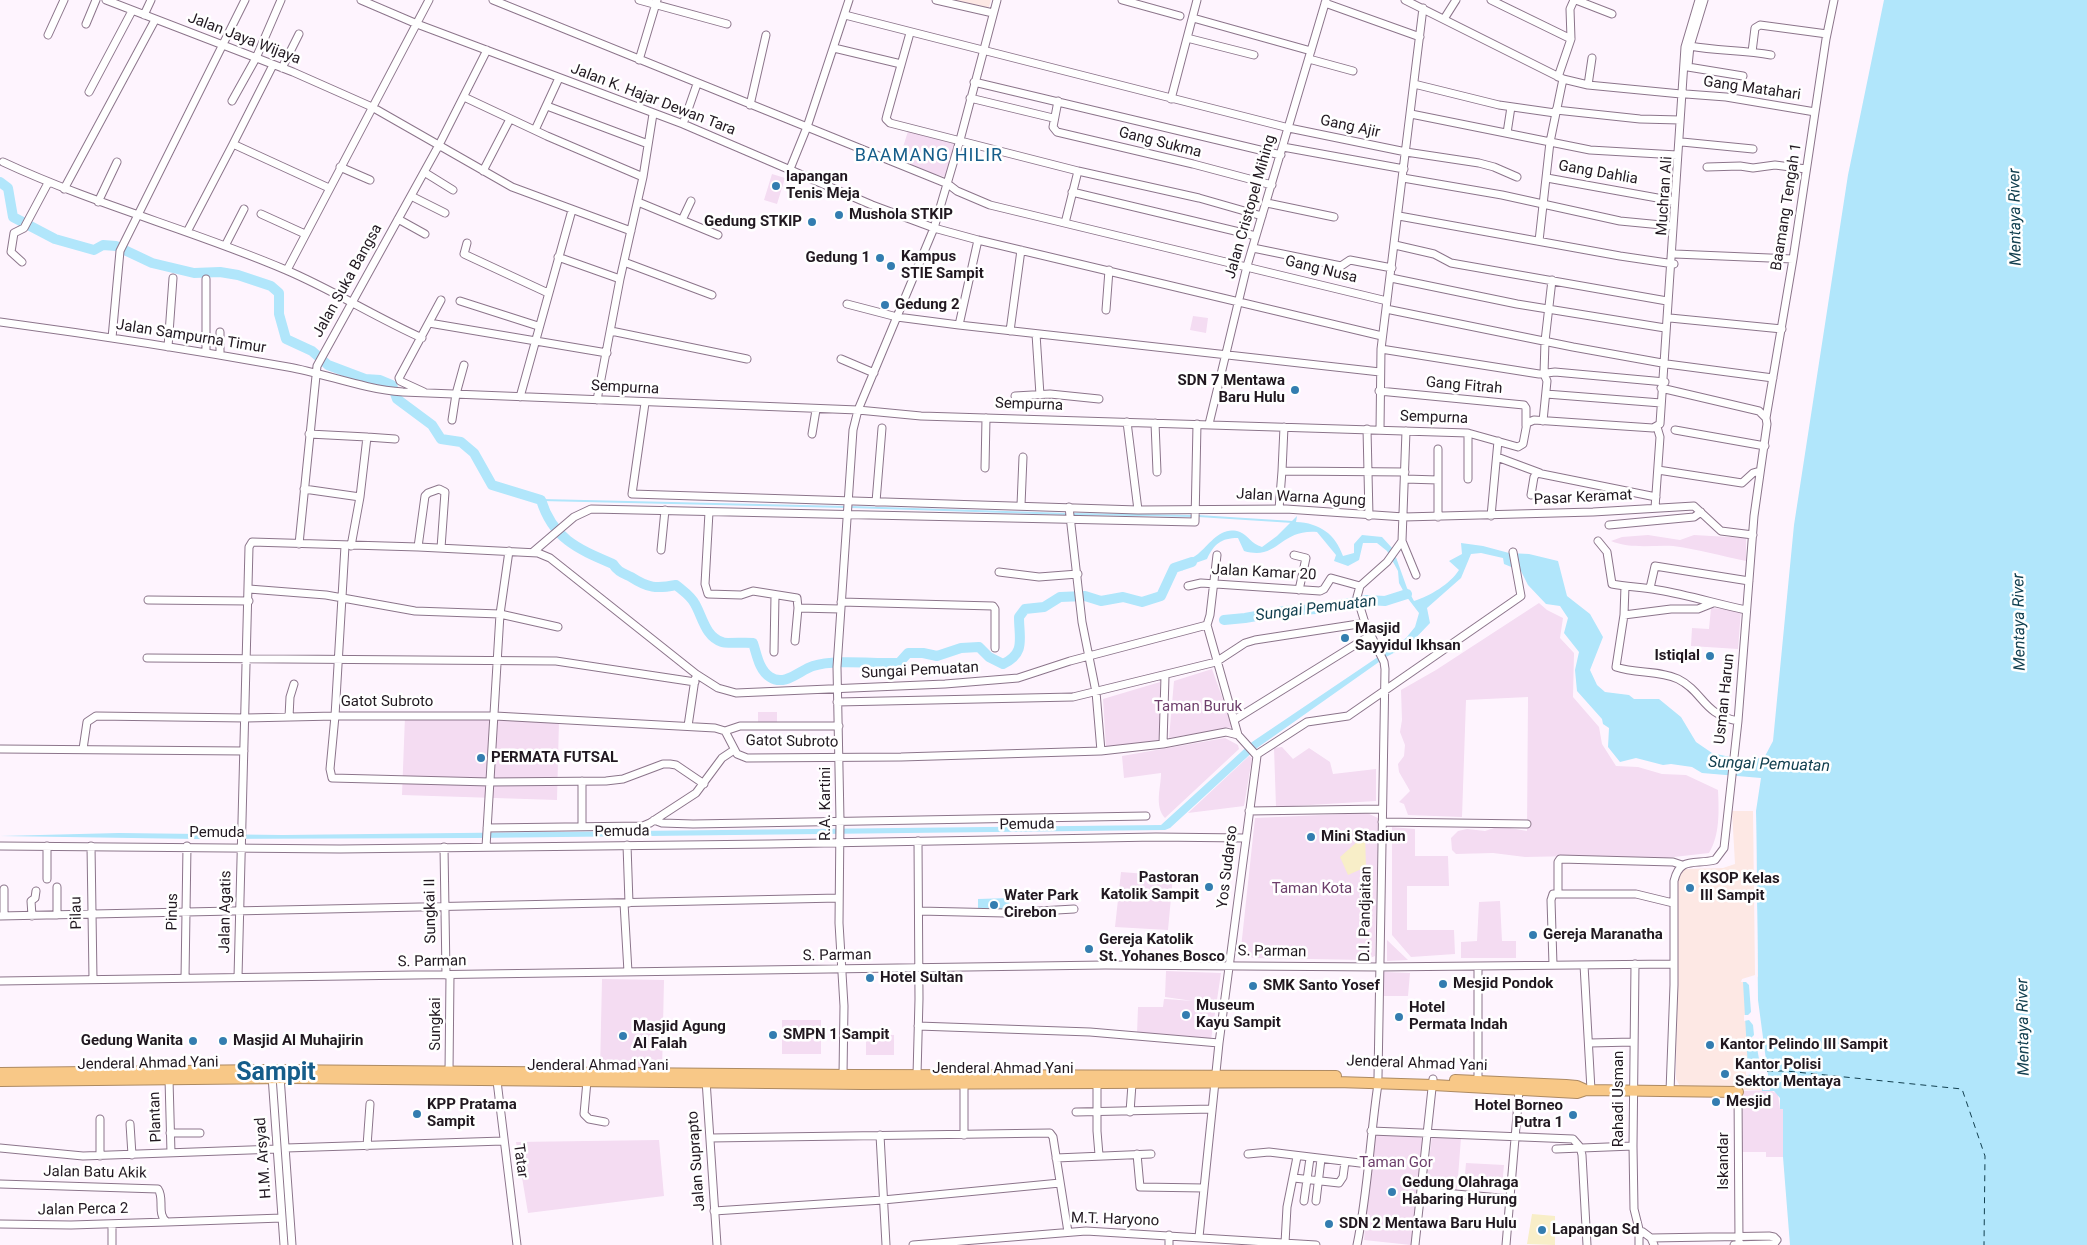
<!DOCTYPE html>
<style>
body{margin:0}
canvas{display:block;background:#fef4fe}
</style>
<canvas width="2087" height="1245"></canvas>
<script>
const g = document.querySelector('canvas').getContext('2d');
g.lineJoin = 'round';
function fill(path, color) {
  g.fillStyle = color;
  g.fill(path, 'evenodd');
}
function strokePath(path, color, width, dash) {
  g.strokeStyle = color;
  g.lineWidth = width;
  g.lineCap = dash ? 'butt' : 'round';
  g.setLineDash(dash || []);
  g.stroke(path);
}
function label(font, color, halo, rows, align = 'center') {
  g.font = font + ' Roboto,sans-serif';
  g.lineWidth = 5;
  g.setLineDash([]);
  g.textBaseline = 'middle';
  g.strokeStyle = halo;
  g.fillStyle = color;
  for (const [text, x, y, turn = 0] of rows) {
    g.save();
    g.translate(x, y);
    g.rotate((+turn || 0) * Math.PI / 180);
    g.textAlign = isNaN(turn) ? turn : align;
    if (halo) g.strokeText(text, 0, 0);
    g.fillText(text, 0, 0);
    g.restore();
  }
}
const industrial = new Path2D(`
 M940 0H991L988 11Z
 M1732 811H1756L1758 1000 1770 1090H1742L1734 1087 1680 1086 1676 1079 1677 878 1680 872 1686 869 1723 868 1735 864Z`);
const green = new Path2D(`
 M909 128 956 143 945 177 898 163Z
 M772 174 785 178 777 204 764 200Z
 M1193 316 1208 318 1206 333 1190 330Z
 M1648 535 1680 540 1694 535 1746 538V561C1721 556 1697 549 1673 546 1652 545 1630 549 1611 541L1622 537Z
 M1539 603 1547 610 1563 618 1560 638 1574 653 1573 697 1599 727 1602 744 1616 766 1638 767 1662 774 1686 775 1718 790C1719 811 1720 835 1709 853L1665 858H1631L1575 856 1525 857 1493 853 1456 854 1452 850 1451 838 1458 831 1467 829 1485 831 1494 828H1510L1527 831 1528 697 1466 700 1462 817 1408 815 1404 804 1399 802 1410 791 1399 772 1398 764 1404 756 1405 745 1400 732 1402 720 1401 690 1436 670Z
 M1711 608 1741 610 1738 649 1691 646 1692 628 1709 629Z
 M1212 669 1233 727 1169 738 1174 681Z
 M1160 682V740L1106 747 1103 699Z
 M758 712H777V723H758Z
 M405 716 559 721 557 800 402 795Z
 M1225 738 1238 745 1239 749 1165 818C1154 806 1161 788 1161 773L1124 778 1122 756Z
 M1282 747 1293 759 1309 748 1330 762 1333 774 1376 769V801L1276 807 1274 748Z
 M1249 756 1252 758 1244 806 1188 813Z
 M1367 813 1378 818V823L1375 956 1365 960 1253 958 1243 953 1241 948 1255 818Z
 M1392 827 1415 829V856H1448L1449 886H1407V930H1454L1455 954 1411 957 1392 935Z
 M1121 872 1173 876 1168 930 1115 927Z
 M1500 901 1502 941H1516V958H1461V942L1477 941 1479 902Z
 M1387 940 1408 960 1387 961Z
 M1166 971 1221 973 1211 1040 1137 1034 1138 1007H1163L1164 999H1166L1193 1001 1165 997Z
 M1384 972 1410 973 1408 996H1384Z
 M602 979 664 980 662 1071H600Z
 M782 1020H821V1054H782Z
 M866 1035H894V1055H866Z
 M1770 1090 1778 1094 1780 1109H1783V1157H1766V1152H1742L1743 1091Z
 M1373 1133 1425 1138 1411 1245 1364 1240Z
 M1432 1136 1461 1138 1457 1190 1426 1187Z
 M659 1140 664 1196 528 1213 516 1142Z
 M1466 1163 1504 1165 1502 1187 1464 1185Z`);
const sand = new Path2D(`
 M1365 835 1366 867 1348 875 1340 857Z
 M1532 1214 1555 1216V1245L1527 1244Z`);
const water = new Path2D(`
 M1884 0H2087V1245H1790L1783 1157V1109H1780V1098L1774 1091H1762V1086H1749L1743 982 1758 977 1756 811 1761 778 1702 773 1692 767 1671 764 1663 765 1636 758 1620 762 1608 747 1609 728 1603 724 1602 719 1577 691 1575 670 1579 652 1564 633 1568 618 1560 606 1546 604 1528 585 1521 571 1504 564 1503 558 1481 553 1471 554 1461 578 1427 608 1430 623 1409 645 1386 657 1257 748 1170 828 1165 830 476 838 197 839 0 836 119 833 283 835 1161 825 1252 742 1406 638 1415 627 1419 613 1406 596 1399 583 1398 571 1387 551 1377 543H1363L1359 560 1348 566 1334 561 1336 555 1317 532C1279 529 1279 561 1244 551L1238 538C1221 538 1214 544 1207 559L1184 567 1182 571 1180 563C1186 560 1193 558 1198 554 1210 544 1221 525 1240 532 1248 535 1251 544 1262 547L1277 536 1297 516 1296 522C1320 523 1335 534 1343 556L1354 553V544L1362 535 1382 537 1393 549 1407 588 1414 601C1430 596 1450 584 1459 570L1449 561 1462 554 1461 543 1483 546 1509 553 1529 554 1558 561 1567 596 1590 614 1603 637 1590 670 1597 685 1605 692 1629 695 1634 699H1659L1681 717 1696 742 1712 753 1739 759 1764 758 1773 741 1794 525 1848 175Z
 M1009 898 1010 910 978 911V899Z`);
const pier = new Path2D(`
 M1753 811H1756L1758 1000 1770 1090H1763L1762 1077 1758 1074 1746 1075V1070L1757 1069 1760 1064 1757 1048 1752 1044 1744 1045V1039L1751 1038 1754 1035 1753 1025 1749 1020 1744 1021V1015H1748L1751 1012 1749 985 1746 982H1741L1742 979 1755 975Z`);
const stream = new Path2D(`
 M541 500 846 507
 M851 507 1068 514
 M1073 514 1193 516
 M1198 516 1293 522`);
const river = new Path2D(`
 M0 182 8 188 13 217 55 239 94 250 103 245 116 246 152 263 194 273 220 272 238 275 271 286 279 293V314L286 339 312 351 328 365 365 379 380 380 392 385 397 399 432 425 441 439 461 442 474 453 492 485 541 500C553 539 578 549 613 564 618 572 623 573 631 577 648 588 656 589 676 585 683 591 691 596 695 604 703 618 705 636 722 642 725 644 745 642 753 643 757 655 759 670 770 677 785 687 800 670 813 666 836 659 874 664 899 663L908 653H923L937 656 961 648 979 647 989 657 1003 664C1026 653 1019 639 1019 617L1025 609 1044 607 1060 597 1085 596 1101 601 1123 597 1142 602 1161 596 1174 568 1192 562
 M1224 620 1245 618 1285 611 1316 609 1367 600 1385 601 1407 594`);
const ferry = new Path2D(`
 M1767 1071H1786L1962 1089 1985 1156 1984 1245`);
const minor = new Path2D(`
 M106 0 293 72 372 107 512 187 631 231
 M361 0 417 24 683 124 872 205 934 228 978 240 1382 336
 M493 0 948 184 957 191 990 205 1387 301
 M639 0 727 24
 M936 0 993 13
 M1122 0 1180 16
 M1405 0 1563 79 1588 85 1681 94
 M1491 0 1571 39
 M1576 0 1612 14
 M1325 3 1420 37
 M144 15 151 0
 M845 15 1289 128 1406 152 1479 163 1494 167 1517 177
 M1193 18 1311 51
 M1444 19 1456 0
 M86 24 96 0
 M910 33 887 115 886 119 890 123 1078 171 1199 198 1262 216
 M48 35 64 0
 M1187 38 1254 55
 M1690 46C1717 51 1744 50 1771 55
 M834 48 901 64
 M1752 52 1755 28 1760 25 1827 34
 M1309 59 1353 71
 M639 60 657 0
 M1688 66 1690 46 1704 0
 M1688 67 1743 76
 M282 68 299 34
 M1558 77 1571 39 1570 9 1574 0
 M974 82 1281 155
 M1414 84 1499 105 1555 113
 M1588 85 1592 58
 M89 92 132 11
 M1686 94 1726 97 1815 112
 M464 97 547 136 643 177
 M970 98 1053 118
 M1171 99 1197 0
 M232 101 256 58 281 0
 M1058 101 1053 127 1057 132 1193 164 1272 185
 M750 105 766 35
 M547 106 648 144
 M1556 110 1640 119 1680 120
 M1411 114 1590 150 1677 155
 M683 124 697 84
 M535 130 559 78
 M1507 133 1511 107
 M1682 142 1753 149
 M233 144 273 65
 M1283 147 1404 169
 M3 162C95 205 193 230 286 270 333 290 375 317 422 338
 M340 167 370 180
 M1707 167 1740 166 1753 168 1775 165 1806 169
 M790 169 807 127 849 0
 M483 171 510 119
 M424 172 453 190
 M1403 178 1502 195 1620 221 1672 226
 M1547 178 1674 201
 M64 189 155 20
 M1072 192 1256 236
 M411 196 445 213
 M98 202 117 162
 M638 202 718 235
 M1267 203 1334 217
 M261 214 305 234
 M1399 216 1620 256 1674 264
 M398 219 425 234
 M682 220 691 201
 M1065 223 1078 171
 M187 232 233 144 329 188
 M1539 241 1550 142 1563 79
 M467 243 464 254 548 293
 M1395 245 1434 254 1451 263 1667 301
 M225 246 244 209
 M1253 248 1341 266 1350 260 1392 268
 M1675 254 1793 259
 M558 257 620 279
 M22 262 11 252 14 233 24 228 48 183
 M624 262 712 295
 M287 270 429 0
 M1391 278 1517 304 1665 328
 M206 279V353
 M460 301 538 326
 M847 304 897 317 959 325 1380 372
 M1386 309 1573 347 1662 363
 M1106 310 1109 270
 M1670 318 1782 329
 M0 322C96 335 193 350 288 367 327 374 362 389 403 392L858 410 921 416 1468 433 1518 447 1523 444 1527 423 1534 420 1653 428 1660 424 1685 47 1699 0
 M429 323 607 353
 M959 325 978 240
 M611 331 747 359
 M1010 331 1021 250
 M1036 334 1040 395
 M112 338 120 251 245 0
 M168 347 173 278
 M1381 349 1539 374 1555 372 1665 382
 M220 355V332
 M841 359 874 373
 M1667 364 1773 378
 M1661 388 1759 411 1766 418 1767 424 1754 516 1738 721 1724 848 1715 860C1695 865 1680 856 1674 881V985L1670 1091
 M1379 391 1524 405 1526 408V426
 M424 392 400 381 399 378 441 300
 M1546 394 1661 403
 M1015 396 1050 394 1099 399
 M520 397 572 210
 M597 400 620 279 643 177 653 114
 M645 403 632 494 1138 510 1286 509 1404 517 1593 512 1694 506 1721 531 1753 535
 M1766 418 1793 259 1826 39 1834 0
 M452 420 456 394 464 365
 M1543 421 1547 381 1544 374 1545 341 1552 280
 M1127 422 1138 510
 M1155 423 1157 472
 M1209 424 1247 266 1326 0
 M1284 427 1282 471 1405 472
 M1367 429 1369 516
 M1380 430 1381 349 1423 8
 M1675 430 1765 446
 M812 434 816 410
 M367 437 395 439
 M1497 457 1540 473
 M985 468 986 418
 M1658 470 1742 483 1753 473 1760 471
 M1405 479 1438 480V449
 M1468 479V433
 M1438 480V517
 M304 489 360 497 367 437 309 434
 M1531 495 1534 477 1537 473 1656 497
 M876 502 882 428
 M1021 505 1023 457
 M1069 507 1082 622 1096 692 1101 751
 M1655 508 1660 437 1657 427
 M1279 509 1282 471
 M709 512 705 584 708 594 741 595 753 591 797 598 798 608 840 609
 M1491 516 1498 441
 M1609 525 1694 517 1701 512
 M1402 541 1416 575
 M1598 541 1607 552 1612 584C1627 587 1642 587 1658 590 1688 595 1717 604 1746 610
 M299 544 317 366 439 145 487 50
 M345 546 335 716 330 769 332 778 490 782 606 781 623 779 663 764H670L676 765 704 784
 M351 546 360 497
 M418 547 425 496 428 493 439 489 445 492 441 548
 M661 550 665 510
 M533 552 574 517 591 509 1195 522 1197 424
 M1294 555 1306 558 1299 590
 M999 572 1039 577 1078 574
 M1188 586 1201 583 1320 591 1324 589 1331 578 1360 586
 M1625 586 1624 615 1616 667C1636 674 1659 670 1678 679 1704 692 1702 714 1738 721
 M1650 588 1655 566 1749 581
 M249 589 326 595 415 611 500 614 558 627
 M148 600 249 601
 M841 602 993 606 995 609V648
 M1624 615 1671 609H1698L1713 603
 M1207 625 1238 735
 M1207 625 1210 615 1217 555
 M795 641 798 608
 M774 652 775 595
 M147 658 556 661 695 682
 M837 702 1073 697 1216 662 1245 643 1255 640 1365 623
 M289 717 290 697 294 684
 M1234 720 1371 635
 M688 726 695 679
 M725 731 740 726H839
 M1163 744 1165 676
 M0 749 244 751
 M83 749 87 722 96 716 246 718 335 716H495L715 728 725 731 737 754 747 758 901 757 1101 751 1163 744 1226 732 1238 735 1257 756 1219 1043 1199 1237
 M1256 755 1307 722 1348 716 1521 596 1513 552
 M1249 811 1382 809
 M654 820 662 823 693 824 1146 816
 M1382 822 1527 824
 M582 827V781
 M487 828 643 826 650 823 696 793 722 758 734 750
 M627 845 629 903
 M0 846 340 849 769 844 1156 837 1244 838
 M91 846 93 979
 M444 847 446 975
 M486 847 500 614 509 551
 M47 879V846
 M57 887V915
 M4 889V916
 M1558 894V862L1560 859 1673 862 1682 865
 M624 903 628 972
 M919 911 1005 913 1074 909
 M0 916 839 898
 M32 916 31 901 35 898 36 891
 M1635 964 1633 1146 1634 1209 1640 1233
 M1553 965 1551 900 1553 894H1636L1673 903
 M1584 965 1591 1090
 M1478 966V1081
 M238 977 249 547 252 542 418 547 538 553 550 558 696 674 718 688 736 693 945 684 1018 678 1070 661 1207 625
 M185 978 187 846
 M0 981 1105 965 1379 967 1674 964
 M918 1026 1090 1032 1219 1043
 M1590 1043 1633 1042
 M449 1072 450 975
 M843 1075 844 1006 839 923 840 820 837 667 853 430 858 410 934 228 960 140 997 0
 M917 1075 919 999 918 841
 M272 1076 284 1245
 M280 1076 292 1245
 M1378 1077 1385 669 1384 662 1365 623 1357 597 1360 586 1387 562 1402 541 1406 431
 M169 1079 171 1153
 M706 1080 717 1245
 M497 1081 517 1245
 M587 1081 584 1114 589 1119 605 1122
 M964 1084V1135
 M1097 1084V1131L1099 1155
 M1738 1092 1739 1242
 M1076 1112 1212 1109
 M1130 1112 1132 1084
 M100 1119V1156
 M130 1124 132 1155
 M1371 1131 1573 1139 1580 1147 1582 1155 1587 1245
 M170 1133H200
 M880 1135 886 1245
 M710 1138 1050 1133 1053 1137 1068 1232
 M367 1146 370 1104
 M0 1148 83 1156 277 1149
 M286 1148 503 1141
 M1556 1149 1633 1146
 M1137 1154 1140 1187 1204 1188
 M1248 1154 1269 1152 1368 1164
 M1056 1158 1151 1154
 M1294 1178 1339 1183 1343 1177 1345 1162
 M0 1184 158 1189C165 1199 156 1214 167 1222L282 1218
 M1422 1191 1511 1199
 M1304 1201 1310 1158
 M1316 1201 1321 1159
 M714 1211 883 1200 1060 1183
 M0 1224 71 1225 167 1222
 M112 1224V1245
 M1651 1238 1769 1236 1774 1237 1777 1240 1774 1244H1769L1734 1245
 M1285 1243 1287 1207 1297 1157
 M913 1245 1086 1231 1316 1245
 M1169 1245V1235
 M1357 1245C1368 1192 1370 1137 1378 1084
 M1415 1245 1433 1079
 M1506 1245 1519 1091
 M1639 1245V1236L1643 1232 1651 1238 1654 1245`);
const highway = new Path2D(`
 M0 1073 268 1070 854 1075 1336 1076
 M1455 1080 1566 1085 1577 1086 1586 1090
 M0 1081 289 1078 863 1084 1337 1082 1433 1085 1577 1093 1586 1090 1738 1092`);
const markers = [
 [776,186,5,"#337db0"],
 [839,215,5,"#337db0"],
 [812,222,5,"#337db0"],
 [880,258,5,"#337db0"],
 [891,266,5,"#337db0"],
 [885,305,5,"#337db0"],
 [1295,390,5,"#337db0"],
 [1345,638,5,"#337db0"],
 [1710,656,5,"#337db0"],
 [481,758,5,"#337db0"],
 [1311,837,5,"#337db0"],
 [1209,887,5,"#337db0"],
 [1690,888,5,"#337db0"],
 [994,905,5,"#337db0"],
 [1533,935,5,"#337db0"],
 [1089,949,5,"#337db0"],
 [870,978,5,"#337db0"],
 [1443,984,5,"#337db0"],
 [1253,986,5,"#337db0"],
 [1186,1015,5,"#337db0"],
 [1399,1017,5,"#337db0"],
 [773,1035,5,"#337db0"],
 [623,1036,5,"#337db0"],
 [193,1041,5,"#337db0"],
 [223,1041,5,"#337db0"],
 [1710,1045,5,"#337db0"],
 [1725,1074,5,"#337db0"],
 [1716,1102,5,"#337db0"],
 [417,1114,5,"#337db0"],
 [1573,1115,5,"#337db0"],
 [1392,1192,5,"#337db0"],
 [1329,1224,5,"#337db0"],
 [1542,1230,5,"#337db0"]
];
const streetNames = [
 ["Jalan Jaya Wijaya",244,39,21],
 ["Gang Matahari",1752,89,8],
 ["Jalan K. Hajar Dewan Tara",653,100,21],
 ["Gang Ajir",1350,127,12],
 ["Gang Sukma",1160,143,14],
 ["Gang Dahlia",1598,173,10],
 ["Muchran Ali",1665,196,-86],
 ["Jalan Cristopel Mihing",1251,207,-74],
 ["Baamang Tengah 1",1787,207,-81],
 ["Gang Nusa",1321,270,14],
 ["Jalan Suka Bangsa",348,281,-61],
 ["Jalan Sampurna Timur",191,337,9],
 ["Gang Fitrah",1464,386,5],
 ["Sempurna",625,388,3],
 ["Sempurna",1029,405,2],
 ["Sempurna",1434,418,2],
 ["Jalan Warna Agung",1301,498,3],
 ["Pasar Keramat",1583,498,-3],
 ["Jalan Kamar 20",1264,573,3],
 ["Sungai Pemuatan",920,671,-3],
 ["Usman Harun",1725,699,-84],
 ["Gatot Subroto",387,702],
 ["Gatot Subroto",792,742,1],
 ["R.A. Kartini",826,804,-90],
 ["Pemuda",1027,825,-1],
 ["Pemuda",622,832,-1],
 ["Pemuda",217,833],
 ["Yos Sudarso",1228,867,-83],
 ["Sungkai II",431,911,-91],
 ["Pinus",173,912,-89],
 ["Jalan Agatis",226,912,-89],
 ["Pilau",77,913,-91],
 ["D.I. Pandjaitan",1366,914,-89],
 ["S. Parman",1272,952,1],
 ["S. Parman",837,956,-1],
 ["S. Parman",432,962,-1],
 ["Sungkai",436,1024,-90],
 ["Jenderal Ahmad Yani",148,1064,-1],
 ["Jenderal Ahmad Yani",1417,1064,2],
 ["Jenderal Ahmad Yani",598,1066],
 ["Jenderal Ahmad Yani",1003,1069],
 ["Rahadi Usman",1619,1099,-90],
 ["Plantan",156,1117,-92],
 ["H.M. Arsyad",264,1158,-94],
 ["Tatar",520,1161,82],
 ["Jalan Suprapto",697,1161,-94],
 ["Iskandar",1724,1161,-90],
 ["Jalan Batu Akik",95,1173,1],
 ["Jalan Perca 2",83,1210,-1],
 ["M.T. Haryono",1115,1220,2]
];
const poiNames = [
 ["lapangan",786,177],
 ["Tenis Meja",786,194],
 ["Mushola STKIP",849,215],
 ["Gedung STKIP",802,222,"right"],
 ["Kampus",901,257],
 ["STIE Sampit",901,274],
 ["Gedung 1",870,258,"right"],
 ["Gedung 2",895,305],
 ["SDN 7 Mentawa",1285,381,"right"],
 ["Baru Hulu",1285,398,"right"],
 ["Masjid",1355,629],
 ["Sayyidul Ikhsan",1355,646],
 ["Istiqlal",1700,656,"right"],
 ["PERMATA FUTSAL",491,758],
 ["Mini Stadiun",1321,837],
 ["Pastoran",1199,878,"right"],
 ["Katolik Sampit",1199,895,"right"],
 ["KSOP Kelas",1700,879],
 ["III Sampit",1700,896],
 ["Water Park",1004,896],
 ["Cirebon",1004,913],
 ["Gereja Maranatha",1543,935],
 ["Gereja Katolik",1099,940],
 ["St. Yohanes Bosco",1099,957],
 ["Hotel Sultan",880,978],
 ["Mesjid Pondok",1453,984],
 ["SMK Santo Yosef",1263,986],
 ["Museum",1196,1006],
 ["Kayu Sampit",1196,1023],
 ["Hotel",1409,1008],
 ["Permata Indah",1409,1025],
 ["Masjid Agung",633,1027],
 ["Al Falah",633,1044],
 ["SMPN 1 Sampit",783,1035],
 ["Gedung Wanita",183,1041,"right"],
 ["Masjid Al Muhajirin",233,1041],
 ["Kantor Pelindo III Sampit",1720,1045],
 ["Kantor Polisi",1735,1065],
 ["Sektor Mentaya",1735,1082],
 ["Mesjid",1726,1102],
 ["KPP Pratama",427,1105],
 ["Sampit",427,1122],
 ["Hotel Borneo",1563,1106,"right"],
 ["Putra 1",1563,1123,"right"],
 ["Gedung Olahraga",1402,1183],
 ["Habaring Hurung",1402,1200],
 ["SDN 2 Mentawa Baru Hulu",1339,1224],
 ["Lapangan Sd",1552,1230]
];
const parkNames = [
 ["Taman Buruk",1198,707],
 ["Taman Kota",1312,889],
 ["Taman Gor",1396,1163]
];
const waterNames = [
 ["Mentaya River",2016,217,-91],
 ["Sungai Pemuatan",1316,609,-7],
 ["Mentaya River",2020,622,-91],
 ["Sungai Pemuatan",1769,765,2],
 ["Mentaya River",2024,1027,-91]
];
const quarterNames = [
 ["BAAMANG HILIR",929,156]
];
const townNames = [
 ["Sampit",276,1074]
];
fill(industrial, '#fde8e4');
fill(green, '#f4dcf2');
fill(sand, '#f8eec8');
fill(water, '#b1e6fb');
fill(pier, '#fef4fe');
strokePath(stream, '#b1e6fb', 2);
strokePath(river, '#b1e6fb', 10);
strokePath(ferry, '#134050', 1, [6, 5]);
strokePath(minor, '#8c758b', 9);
strokePath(highway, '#ad8a63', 12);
strokePath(minor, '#fff', 7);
strokePath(highway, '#f8c887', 10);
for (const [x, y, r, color] of markers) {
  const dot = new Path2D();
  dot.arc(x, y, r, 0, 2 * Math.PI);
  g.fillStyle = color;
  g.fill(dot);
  strokePath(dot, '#fff', 2);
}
label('15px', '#211820', '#fff', streetNames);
label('bold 15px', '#211820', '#fff', poiNames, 'left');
label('15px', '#6d3f6b', '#fff', parkNames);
label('italic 16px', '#134050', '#fff', waterNames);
g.letterSpacing = '1px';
label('18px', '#155d8a', '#fff', quarterNames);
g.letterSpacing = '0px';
label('bold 25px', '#155d8a', '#fff', townNames);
</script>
